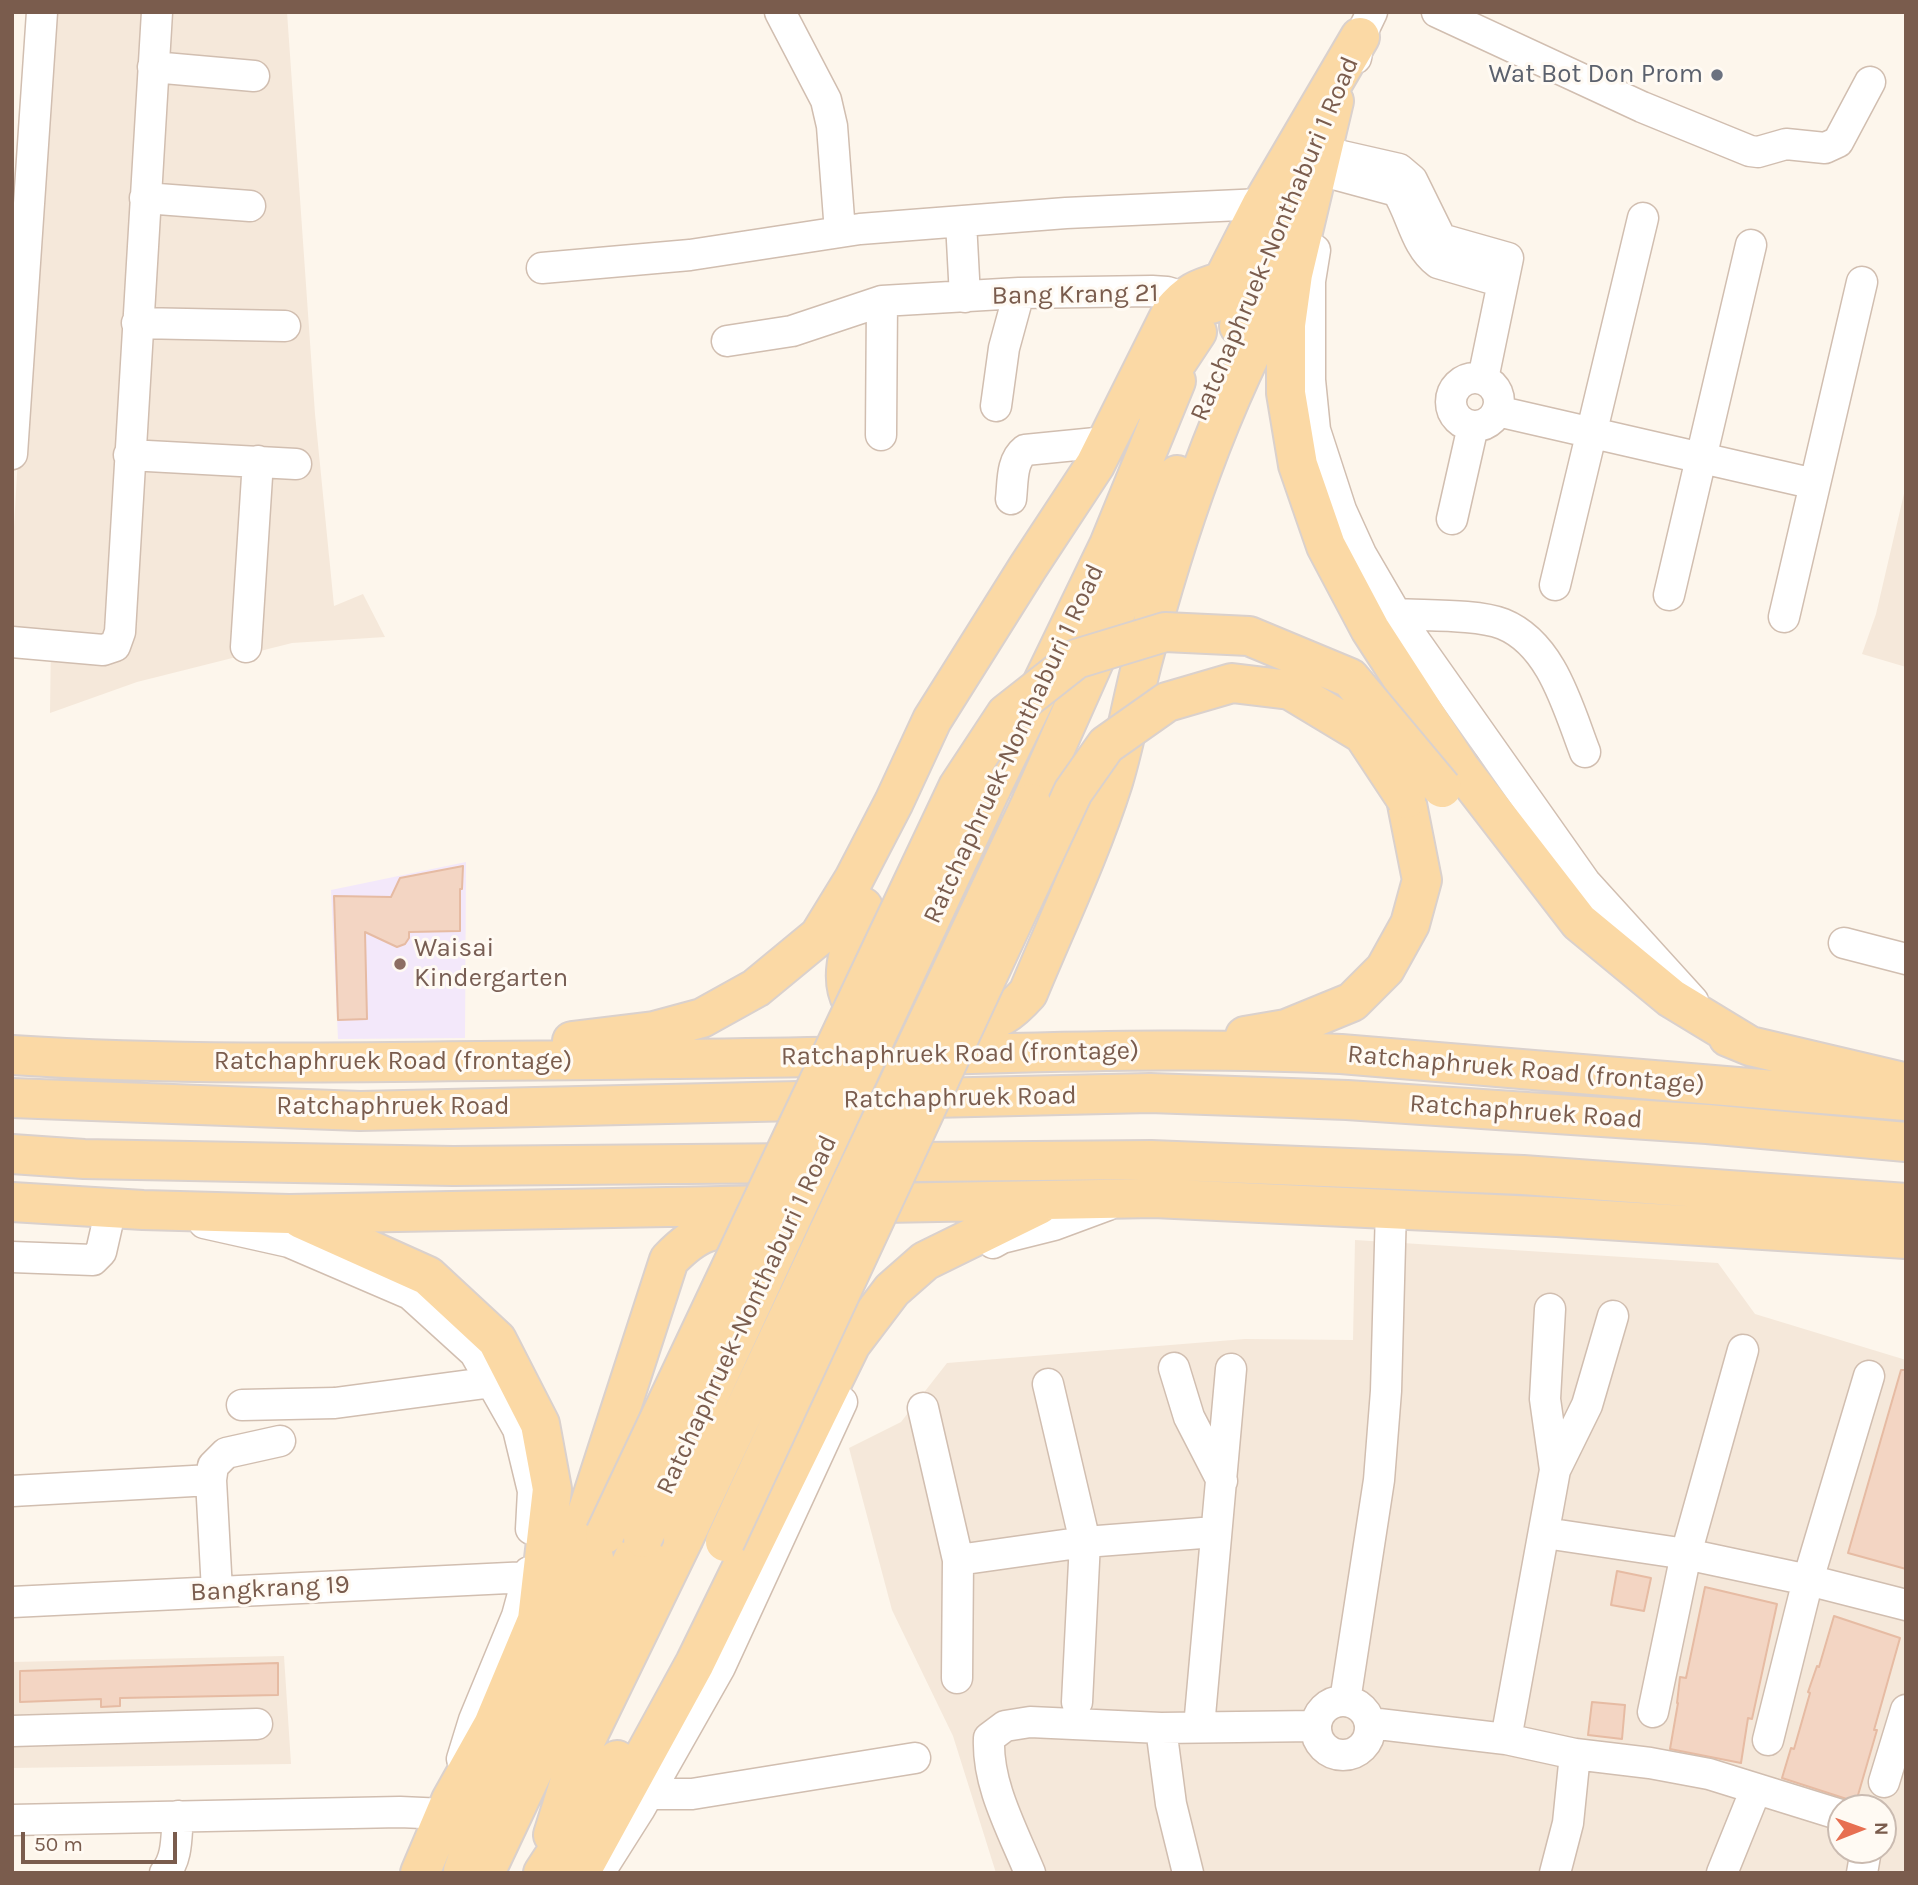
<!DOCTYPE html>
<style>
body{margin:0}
#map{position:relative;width:1918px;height:1885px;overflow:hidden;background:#fdf6ec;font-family:Karla,sans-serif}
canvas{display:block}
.frame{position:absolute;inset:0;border:14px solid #7a5c4d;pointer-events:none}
.north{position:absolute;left:1827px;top:1794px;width:70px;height:70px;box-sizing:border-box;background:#fffaf3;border:2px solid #cabbb1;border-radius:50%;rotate:89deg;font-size:19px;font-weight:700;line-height:28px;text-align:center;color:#7a5c4d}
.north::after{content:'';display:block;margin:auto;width:24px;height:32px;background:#e76f51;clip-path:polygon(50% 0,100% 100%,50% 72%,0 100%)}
.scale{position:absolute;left:21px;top:1832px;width:156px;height:32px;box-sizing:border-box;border:4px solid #7a5c4d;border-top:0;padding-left:9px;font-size:21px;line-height:24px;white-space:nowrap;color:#7a5c4d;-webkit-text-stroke:5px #fffaf3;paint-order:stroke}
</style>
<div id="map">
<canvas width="1918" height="1885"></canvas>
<div class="frame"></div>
<div class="north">N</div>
<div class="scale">50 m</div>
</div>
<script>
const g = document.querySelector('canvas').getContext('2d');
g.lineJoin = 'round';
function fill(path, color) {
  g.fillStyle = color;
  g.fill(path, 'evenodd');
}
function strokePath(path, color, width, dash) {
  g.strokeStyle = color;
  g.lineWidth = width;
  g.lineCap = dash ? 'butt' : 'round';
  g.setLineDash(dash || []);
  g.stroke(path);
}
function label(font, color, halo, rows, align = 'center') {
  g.font = font + ' Karla,sans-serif';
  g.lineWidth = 6;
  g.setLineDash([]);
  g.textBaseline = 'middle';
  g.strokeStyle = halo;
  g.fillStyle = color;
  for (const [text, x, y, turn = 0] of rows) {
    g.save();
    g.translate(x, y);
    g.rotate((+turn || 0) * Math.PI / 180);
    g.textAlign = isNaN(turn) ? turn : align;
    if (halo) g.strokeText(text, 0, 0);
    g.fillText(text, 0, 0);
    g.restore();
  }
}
const residential = new Path2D(`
 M49 12H287L315 414 334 606 363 594 385 637 292 643 137 682 50 713 51 638H12V563L29 260Z
 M1906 485V667L1862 654 1876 614Z
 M1355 1240 1718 1263 1755 1314 1906 1360V1873H996L953 1736 892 1610 849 1448 901 1422 947 1363 1245 1339 1353 1340ZM1841 1808H1883V1850H1841Z
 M284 1656 291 1764 12 1768V1662Z`);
const education = new Path2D(`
 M466 862 465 1038 338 1039 331 890Z`);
const building = new Path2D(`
 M463 866 462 889H460V931L409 932V938L405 944 397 947 365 932 367 1019 338 1020 334 896 391 897 400 878Z
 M1901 1370H1906V1569L1848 1553Z
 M1617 1571 1651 1578 1644 1611 1611 1605Z
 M1705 1587 1777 1604 1752 1719 1748 1718 1741 1763 1670 1749 1678 1703H1677L1680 1677 1686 1678Z
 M1834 1616 1900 1638 1874 1730H1877L1856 1802 1782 1778 1791 1748 1794 1749 1810 1693 1808 1692 1817 1666 1819 1667Z
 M278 1663V1695L120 1698V1706L101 1707V1699L20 1702V1671Z
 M1592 1702 1625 1705 1622 1739 1588 1735Z`);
const minor = new Path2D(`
 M780 12 826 100 832 126 840 232
 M1437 12 1642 107 1750 151 1758 152 1786 144 1825 148 1838 142 1870 82
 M1356 58 1360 37 1372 12
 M153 67 254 76
 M1333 154 1399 169 1412 180 1441 239 1508 258 1483 379
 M1334 174 1397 191C1412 214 1415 246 1438 263L1503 282
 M145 198 250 206
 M961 222 965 297
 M1315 250 1310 281V380L1315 430 1341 510 1361 554 1396 614 1585 882 1693 1001
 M542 268 690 255 860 229 1066 213 1262 204
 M137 323 285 326
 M727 341 792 331 882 301 1019 293 1152 291 1167 292 1184 297
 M1451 402a24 24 0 1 1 48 0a24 24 0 1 1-48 0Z
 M996 406 1004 348 1019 293
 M1497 411 1815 484
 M881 435 882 301
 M12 454 42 12
 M129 455 296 464
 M1011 499C1013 482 1011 461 1025 450L1106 442
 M1452 519 1473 426
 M1555 585 1643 218
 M1669 595 1751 245
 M1396 614C1426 616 1477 614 1503 624 1552 644 1568 708 1585 752
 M1784 617 1862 282
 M12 642 103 650 115 646 120 632 157 12
 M246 647 258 461
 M1844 943 1906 959
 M204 1223 289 1242 410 1294 475 1353 518 1429 533 1491 531 1529
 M993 1243 1002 1238 1054 1225 1108 1205
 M12 1257 93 1260 101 1252 111 1208
 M1174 1368 1189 1417 1222 1481
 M1048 1384 1085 1542 1077 1702
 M242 1405 335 1403 493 1382
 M923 1408 958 1560 957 1678
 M1555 1470 1587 1405 1613 1316
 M211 1480 213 1466 226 1453 280 1441
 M12 1491 211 1480 217 1591
 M1545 1533 1686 1554 1808 1580 1906 1605
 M958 1560 1085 1542 1215 1532
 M12 1602 529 1577
 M1316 1728a27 27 0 1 1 54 0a27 27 0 1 1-54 0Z
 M1345 1701 1379 1480 1386 1391 1391 1208
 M1653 1712 1686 1554 1743 1350
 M1370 1723 1506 1739 1575 1754 1650 1763 1709 1774 1841 1815
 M1199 1727 1231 1369
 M1161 1728 1171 1804 1188 1873
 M12 1731 257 1724
 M1506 1739 1555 1470 1545 1399 1550 1309
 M1768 1740 1808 1580 1869 1376
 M462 1759 474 1720 517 1616 529 1572
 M1884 1782 1906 1710
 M648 1794H692L915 1758
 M12 1820 400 1812 445 1814
 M601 1870 639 1810 720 1667 842 1402
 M165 1873C178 1858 176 1836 178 1816
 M1030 1873C1012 1829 987 1785 989 1738L1005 1726 1030 1722 1161 1728 1315 1726
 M1555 1873 1568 1823 1575 1754
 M1722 1873 1756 1789
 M1862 1873 1866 1850`);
const major = new Path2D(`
 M1334 101 1293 274 1286 325V393L1298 465 1326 546 1370 629 1460 768 1579 922 1671 998 1750 1046
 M1211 304 1262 204 1360 37
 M1239 326 1289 207
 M1150 403 1197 332
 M991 789 1109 545 1176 381
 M1031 803 1177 475
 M863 907C855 936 836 973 852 1002L971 1024C997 1023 1011 1012 1028 993 1057 923 1090 854 1113 782 1125 743 1132 702 1142 663 1176 534 1219 405 1285 288
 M1245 1036 1286 1029 1352 1002 1385 969 1410 924 1422 880 1406 799
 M1728 1037 1750 1046 1903 1082
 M572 1041 654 1031 702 1018 756 988 819 936 854 879 894 802 932 720 1028 567 1095 465 1171 313C1188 292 1197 289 1223 281
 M12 1055C168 1065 323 1063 479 1061 606 1060 733 1059 860 1056
 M921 1055C1061 1052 1201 1047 1341 1054L1906 1101
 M12 1098 360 1111 1150 1093 1347 1100 1707 1124 1906 1142
 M12 1154 84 1159 453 1166 1151 1160 1523 1175 1906 1203
 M12 1202 143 1210 289 1214 1154 1198 1557 1217 1906 1239
 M301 1219 428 1276 497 1340 540 1424 552 1489 537 1620 493 1725 451 1800 420 1873
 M551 1590 586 1516 669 1260C695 1233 716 1221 754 1236
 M553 1835 577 1758 683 1540
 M463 1871 494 1782 594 1558
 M485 1873 643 1538
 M543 1873 617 1760
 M580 1873 695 1663 851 1344 892 1290 925 1261 1039 1205`);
const majorBridge = new Path2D(`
 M605 1534 958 787 1006 714 1076 659 1165 632 1249 636 1350 678 1442 788
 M643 1538 991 789
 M683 1540 1031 803
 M725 1542 1073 792 1106 745 1167 702 1232 683 1290 690 1363 734 1406 799`);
const markers = [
 [1717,75,7,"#6b7280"],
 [400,964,7,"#8d6e63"]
];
const worshipNames = [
 ["Wat Bot Don Prom",1703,75]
];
const streetNames = [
 ["Ratchaphruek-Nonthaburi 1 Road",1275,239,-67],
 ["Bang Krang 21",1075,295,-1],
 ["Ratchaphruek-Nonthaburi 1 Road",1014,744,-65],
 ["Ratchaphruek Road (frontage)",960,1054,-1],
 ["Ratchaphruek Road (frontage)",393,1062],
 ["Ratchaphruek Road (frontage)",1526,1070,5],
 ["Ratchaphruek Road",960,1098,-1],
 ["Ratchaphruek Road",393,1107],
 ["Ratchaphruek Road",1526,1112,4],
 ["Ratchaphruek-Nonthaburi 1 Road",747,1315,-65],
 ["Bangkrang 19",270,1589,-3]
];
const educationNames = [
 ["Waisai",414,949],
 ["Kindergarten",414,979]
];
fill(residential, '#f5e8da');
fill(education, '#f3e8fa');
fill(building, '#f3d5c3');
strokePath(building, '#e6bba3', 2);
strokePath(minor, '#d1beb0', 33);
strokePath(major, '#dad1cd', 42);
strokePath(minor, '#fff', 30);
strokePath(major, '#fbd9a5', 38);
strokePath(majorBridge, '#dad1cd', 42, []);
strokePath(majorBridge, '#fbd9a5', 38);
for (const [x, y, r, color] of markers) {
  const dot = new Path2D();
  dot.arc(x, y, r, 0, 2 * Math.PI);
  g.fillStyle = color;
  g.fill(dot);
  strokePath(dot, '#fffaf3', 2.5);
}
label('26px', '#5b616d', '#fffaf3', worshipNames, 'right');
label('26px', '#7a5c4d', '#fffaf3', streetNames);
label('26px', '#785e54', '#fffaf3', educationNames, 'left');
</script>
